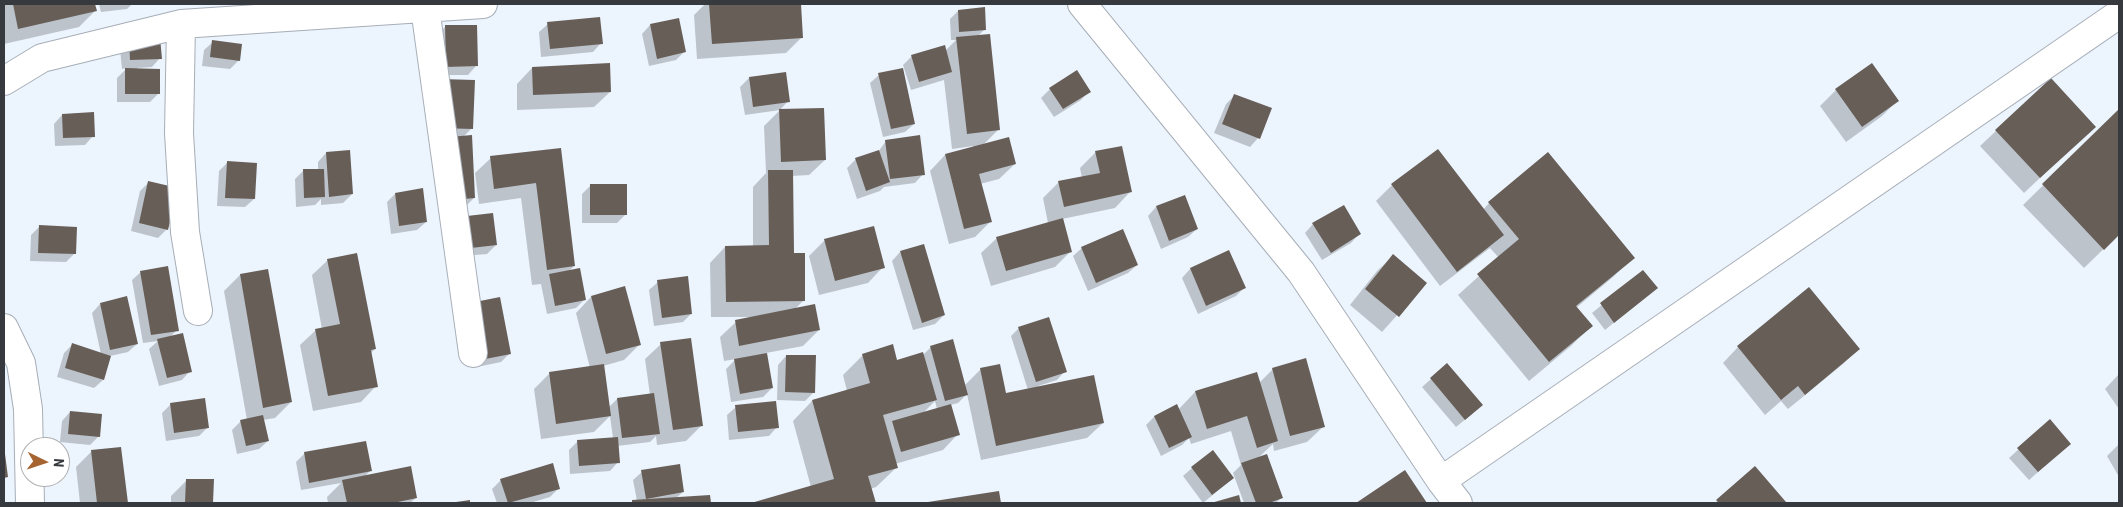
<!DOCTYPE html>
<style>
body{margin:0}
#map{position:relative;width:2123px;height:507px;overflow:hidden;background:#ecf4fe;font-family:"Roboto Condensed",sans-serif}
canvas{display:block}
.frame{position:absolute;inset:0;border:5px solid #36393d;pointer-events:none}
.north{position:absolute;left:20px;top:437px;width:50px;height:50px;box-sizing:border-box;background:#fff;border:1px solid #afb0b1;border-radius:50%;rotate:94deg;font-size:14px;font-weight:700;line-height:20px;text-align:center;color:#36393d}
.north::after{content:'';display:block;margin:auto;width:18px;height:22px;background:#a66530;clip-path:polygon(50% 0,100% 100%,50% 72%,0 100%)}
</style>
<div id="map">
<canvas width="2123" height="507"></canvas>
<div class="frame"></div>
<div class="north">N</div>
</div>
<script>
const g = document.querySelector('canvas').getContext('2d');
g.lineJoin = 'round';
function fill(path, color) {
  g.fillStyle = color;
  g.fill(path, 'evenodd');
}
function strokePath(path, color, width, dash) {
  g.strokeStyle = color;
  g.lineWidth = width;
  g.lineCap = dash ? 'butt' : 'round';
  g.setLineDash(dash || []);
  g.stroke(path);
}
const shadow = new Path2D(`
 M4 4H94L95 11 79 27 4 44Z
 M99 4H132L127 9 101 12Z
 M705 4H800L802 37 786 53 697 59 694 15Z
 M958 11 985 29 978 36 999 129 983 145 1015 164 999 179 980 184 990 222 975 237 949 244 930 171 945 155 973 148V146L952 149 944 80 911 90 903 65 912 56 945 51 956 40H951L950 19Z
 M548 24 601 43 593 52 541 57 539 32Z
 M650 25 685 51 676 60 649 66 642 34Z
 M445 27 476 66 468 75H438L437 35Z
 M129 41 160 58 152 67 137 68 159 93 150 102H117V78L127 68 122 69 120 49Z
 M213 42 239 60 230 69 202 66 204 50Z
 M1872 64 1898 100 1882 116 1846 142 1820 106 1836 90Z
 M532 68 610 92 594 107 517 110V84Z
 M785 73 788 101 780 110 745 115 740 87 749 78Z
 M879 75 914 124 905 132 883 137 870 83Z
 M441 80 472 128 463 137 474 198 466 206Z
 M1050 89 1089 91 1081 100 1054 117 1041 98Z
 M1235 95 1258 138 1250 147 1214 133 1226 104Z
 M779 111 825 160 809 175 791 176 792 254 804 300 794 310 819 330 803 346 766 353 772 388 763 397 731 402 726 369 736 359 724 361 720 337 736 322 754 317H711L710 263 725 247H753V187L766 173 764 126Z
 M2119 111V234L2084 268 2023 205Z
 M62 115 93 136 85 145 55 146 54 124Z
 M1996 131 2078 142 2024 193 1980 146Z
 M886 141 923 174 915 183 884 187 880 191 857 199 847 168 856 159 878 152Z
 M560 149 574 266 568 272 585 299 576 308 547 314 541 284 532 285 521 198 479 204 475 173 491 158Z
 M1438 150 1483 210 1489 203 1633 257 1613 277 1576 308 1591 326 1571 346 1529 381 1458 295 1499 258 1490 248 1440 286 1376 201 1392 185Z
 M1096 152 1130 192 1115 208 1062 219 1071 251 1055 267 991 286 981 253 997 238 1048 223 1043 198 1059 182 1082 178 1080 168Z
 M326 153 352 194 343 203 321 205V199L315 205 296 207 295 179 304 170H318V162Z
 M228 162 254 199 245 207 217 206 219 171Z
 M149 182 167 229 158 238 131 231 140 191Z
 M591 185 626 214 617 223H582V194Z
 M395 194 426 222 417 230 391 234 387 202Z
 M1184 196 1197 229 1188 237 1161 249 1148 216 1156 207Z
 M1313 224 1359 234 1351 243 1322 260 1305 233Z
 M40 226 75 253 66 262 30 261 31 235Z
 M459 226 496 245 487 254 463 256Z
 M825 240 883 267 868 283 819 295 809 256Z
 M1082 248 1137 265 1128 273 1088 291 1073 256Z
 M900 252 944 315 935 324 913 330 892 261Z
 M1228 252 1244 288 1236 296 1198 314 1182 278 1190 269Z
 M1393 256 1426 283 1382 332 1350 305 1377 271Z
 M328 260 375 349 370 354 376 386 361 402 313 411 300 345 316 330 322 329 312 275Z
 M267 270 291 402 275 418 263 420 268 441 259 449 237 454 232 430 240 422 247 420 224 291 240 275Z
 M1643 271 1656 288 1605 330 1592 313Z
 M141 272 177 330 170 337 190 371 182 380 159 386 149 349 158 341 143 343 132 280Z
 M658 282 691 314 683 322 654 326 649 290Z
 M624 288 640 344 624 360 603 366 608 408 617 399 650 395 645 359 661 344 702 425 686 441 657 445 656 436 650 442 617 446 618 462 610 471 570 474 569 450 578 441 613 438 610 416 594 432 541 439 534 389 550 373 590 368 576 313 591 297Z
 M100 304 137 344 128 352 110 356 103 380 94 388 57 377 64 353 72 345 101 354 92 313Z
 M462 313 510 353 501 362 472 368Z
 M1019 328 1065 371 1057 380 1038 386V388L1103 423 1087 438 981 460 967 394 958 403 950 405 958 434 943 450 895 464 896 468 876 487 870 489 874 503H753L811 487 793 421 812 401 847 391 843 375 863 355 896 361 923 355 931 347 964 386 981 369 1005 395 1028 390 1011 336ZM935 401 937 409 922 414Z
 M1738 347 1858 349 1843 364 1788 409 1781 401 1765 415 1723 363Z
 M786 356 814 392 805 401 777 400 778 365Z
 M1447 365 1472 414 1456 427 1422 387Z
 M1273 369 1323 427 1307 442 1274 451 1273 444 1258 458 1281 498 1276 503H1244L1233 473 1241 465 1231 431 1191 444 1189 438 1182 445 1161 456 1146 425 1154 417 1176 405 1178 410 1195 392 1256 374 1259 383Z
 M2119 374V409L2105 389Z
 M171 404 208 427 199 436 166 441 162 413Z
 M736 407 777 427 769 436 729 440 727 415Z
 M70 412 99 436 90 445 60 442 62 421Z
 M2050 421 2061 452 2029 480 2009 458Z
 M2119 444V477L2107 456Z
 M120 448 127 503H80L76 467 92 451Z
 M305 453 371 470 364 477 416 498 410 503H328L327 497 341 483 301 490 296 462Z
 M1192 468 1233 478 1203 503 1183 476Z
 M1755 468 1784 502 1783 503H1715Z
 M642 472 683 492 676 498 709 496 710 503H630L637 501 633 480Z
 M1405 472 1426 503H1358Z
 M187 480H213L212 503H171V496Z
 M501 480 558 489 550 497 530 503H497L492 489Z
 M998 492 999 503H929Z`);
const building = new Path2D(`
 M13 4H95L97 11 18 29Z
 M709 4H801L803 38 712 44Z
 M985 7 986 30 959 32 958 10Z
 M600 17 603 44 550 49 547 22Z
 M679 18 686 52 657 59 650 24Z
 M445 25H477L478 66 446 67Z
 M990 34 1000 130 967 134 956 37Z
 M160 37 162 59 130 60 129 39Z
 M212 40 242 44 240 61 210 57Z
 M945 45 952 72 919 82 911 55Z
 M610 63 611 92 533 95 532 67Z
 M1872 63 1899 101 1862 127 1835 89Z
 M125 68 160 69V94H125Z
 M903 68 915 124 891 129 878 73Z
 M1077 70 1091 92 1063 109 1049 88Z
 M786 72 790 102 753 107 749 77Z
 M2051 78 2096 127 2040 178 1995 130Z
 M440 79 475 80 473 129 439 128Z
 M1234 94 1272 108 1260 139 1222 124Z
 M824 108 826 160 781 162 779 109Z
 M2119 109V235L2104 250 2042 184Z
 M94 112 95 137 63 138 62 114Z
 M472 135 475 198 453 200 449 137Z
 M920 135 925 175 890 179 885 140Z
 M1009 137 1016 164 979 174 992 222 964 229 945 154Z
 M1122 146 1132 192 1064 207 1058 181 1100 173 1095 151Z
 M561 148 575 266 547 270 536 183 494 189 490 156Z
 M1438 149 1504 235 1457 272 1391 184Z
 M350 150 353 194 329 197 326 152Z
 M879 150 890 182 866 191 855 158Z
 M1548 152 1635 258 1576 306 1593 326 1549 362 1477 274 1519 239 1488 202Z
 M227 161 257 163 255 199 225 198Z
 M303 169H324L325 197 304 198Z
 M768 170H793L794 253H805V301L726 302 725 246 769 245Z
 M148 181 178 188 168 230 139 223Z
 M590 184H627V215H590Z
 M423 188 427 222 399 226 395 193Z
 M1185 195 1198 229 1169 241 1156 206Z
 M1344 205 1361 234 1331 253 1312 223Z
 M493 213 497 245 471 248 467 216Z
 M1063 218 1072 252 1006 271 996 237Z
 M39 225 77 227 76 254 38 253Z
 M874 226 885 268 835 281 824 239Z
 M1123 229 1138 265 1096 283 1081 247Z
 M924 244 945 315 922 323 900 251Z
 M1229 250 1246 288 1206 306 1190 268Z
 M357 253 376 349 371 350 378 387 328 396 315 329 340 324 327 259Z
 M1393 254 1427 283 1399 317 1365 289Z
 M168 266 179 331 151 335 140 271Z
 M580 268 586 300 555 306 549 274Z
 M268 269 292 402 263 408 240 274Z
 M1643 270 1658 288 1614 323 1600 303Z
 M688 276 692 314 662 318 657 280Z
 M625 286 641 345 606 354 591 296Z
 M1809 287 1860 349 1805 395 1798 386 1781 400 1737 346Z
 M127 296 138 344 110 350 100 303Z
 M500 297 511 354 480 360 470 303Z
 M815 304 820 330 739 346 735 320Z
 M1049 317 1067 372 1036 382 1018 327Z
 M183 333 192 372 167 378 157 339Z
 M691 338 703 426 673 430 660 342Z
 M953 339 968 395 945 401 930 346Z
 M72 343 111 356 104 380 65 368Z
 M893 344 897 360 923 352 937 400 883 415 898 468 868 476 876 503H751L834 479 812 400 870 383 862 354Z
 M767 353 773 388 740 394 734 359Z
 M786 355H816L815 393 785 392Z
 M1306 358 1325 427 1290 436 1272 368Z
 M1447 363 1483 405 1465 420 1430 378Z
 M604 364 611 416 556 424 549 372Z
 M1000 364 1006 393 1094 375 1104 423 996 446 980 368Z
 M1257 372 1278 441 1257 448 1247 416 1207 429 1195 391Z
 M654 393 660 434 622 438 617 398Z
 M205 398 209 428 174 433 170 403Z
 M776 401 779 428 738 432 735 405Z
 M951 404 960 435 901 452 892 421Z
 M1177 404 1192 437 1169 448 1154 416Z
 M70 411 102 414 100 437 68 434Z
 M263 415 269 441 246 446 240 420Z
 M2050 419 2071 444 2038 472 2017 448Z
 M618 437 620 463 579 466 577 440Z
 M366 441 372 471 309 483 304 452Z
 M121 447 128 503H97L91 450Z
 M1213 450 1234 478 1212 495 1191 467Z
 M5 454 8 477 4 478V455Z
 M1267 454 1283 498 1269 503H1256L1241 463Z
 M553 463 560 489 508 503 500 479Z
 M680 464 684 492 646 499 641 470Z
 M411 466 417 498 393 503H347L342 480Z
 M1755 466 1786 502 1719 503 1716 500Z
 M1405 470 1427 503H1356Z
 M186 479H214L213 503H185Z
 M999 491 1001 503H928V502Z
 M710 495 711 503H632V500Z
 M1239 495 1241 503H1211Z
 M470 500V503H456V502Z`);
const minor = new Path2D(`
 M1082 4 1301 272 1441 481 1458 503
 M425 8 473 353
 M181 24 179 133 185 232 198 311
 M4 81 42 58 181 24 483 4
 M4 328 21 363 28 409 30 503
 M1441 481 2119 14`);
fill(shadow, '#0003');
fill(building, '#675e58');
strokePath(minor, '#a7aeb7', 30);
strokePath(minor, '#fff', 28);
</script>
